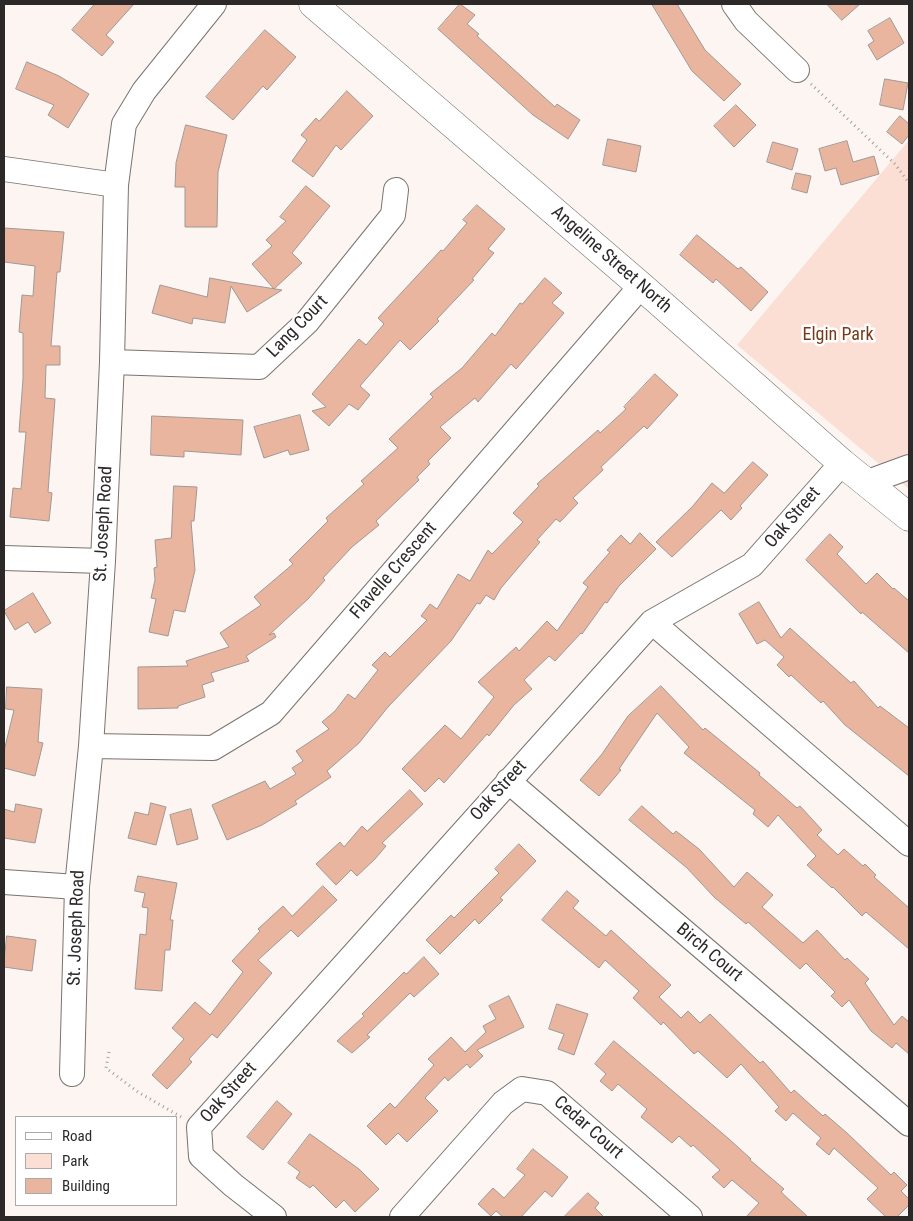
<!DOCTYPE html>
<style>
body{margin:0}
#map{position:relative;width:913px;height:1221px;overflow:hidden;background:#fdf5f2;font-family:"Roboto Condensed",sans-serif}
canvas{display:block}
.frame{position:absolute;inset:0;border:5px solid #2c2928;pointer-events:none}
.legend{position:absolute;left:15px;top:1116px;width:162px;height:90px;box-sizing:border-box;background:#fff;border:1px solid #aba9a9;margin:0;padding:6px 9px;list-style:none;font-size:15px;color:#2c2928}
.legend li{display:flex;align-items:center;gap:10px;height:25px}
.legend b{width:25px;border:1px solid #aba9a9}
</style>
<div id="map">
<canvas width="913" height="1221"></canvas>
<div class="frame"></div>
<ul class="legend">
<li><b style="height:6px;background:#fff"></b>Road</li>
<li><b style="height:14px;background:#fbdfd4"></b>Park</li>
<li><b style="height:14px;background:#e9b59e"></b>Building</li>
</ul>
</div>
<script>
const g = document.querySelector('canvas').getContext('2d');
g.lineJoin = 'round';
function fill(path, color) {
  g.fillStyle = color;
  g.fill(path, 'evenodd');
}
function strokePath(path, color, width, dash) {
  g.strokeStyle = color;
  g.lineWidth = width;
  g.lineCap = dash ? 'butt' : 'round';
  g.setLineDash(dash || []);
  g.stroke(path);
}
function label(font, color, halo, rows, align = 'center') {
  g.font = font + ' "Roboto Condensed",sans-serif';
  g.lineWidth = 5;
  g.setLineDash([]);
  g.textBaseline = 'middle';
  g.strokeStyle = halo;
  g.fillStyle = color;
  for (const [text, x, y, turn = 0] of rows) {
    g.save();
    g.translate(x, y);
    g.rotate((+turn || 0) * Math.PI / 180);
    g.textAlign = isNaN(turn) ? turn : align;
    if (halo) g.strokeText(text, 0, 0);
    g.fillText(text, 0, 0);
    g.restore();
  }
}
const green = new Path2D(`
 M909 140V489L737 345Z`);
const building = new Path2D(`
 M95 4H134L106 35 114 42 102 56 72 30Z
 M460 4 475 15 467 24 479 34 477 36 555 107 557 104 580 120 568 139 533 115 438 29Z
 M652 4H677L705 50 741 84 724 101 692 71Z
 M827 4H860L842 20Z
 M890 18 904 43 877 60 868 45 874 41 868 31Z
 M265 30 296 57 267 90 263 86 233 120 206 97Z
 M27 62 59 76 89 94 68 128 48 115 54 105 16 89Z
 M885 79 908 83 903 110 880 105Z
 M347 91 373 116 341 150 336 145 313 177 292 161 307 140 301 135 316 118 319 121Z
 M736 105 756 125 734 147 714 126Z
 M900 116 909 124V135L902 144 887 132Z
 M186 125 227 135 218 172 217 227H185V187H175L176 163Z
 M608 139 641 146 636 172 603 165Z
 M847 141 853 162 874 156 879 174 841 185 836 168 825 171 819 149Z
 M773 142 798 149 792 170 767 162Z
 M796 173 811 176 807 193 792 189Z
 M306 186 330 206 292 253 302 263 274 289 252 264 272 246 266 240 286 221 280 217Z
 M477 205 505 229 488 249 494 253 472 279 474 280 437 319 439 321 410 350 400 340 360 386 370 395 358 410 349 404 329 426 312 411 326 407 312 394 359 339 366 345 384 324 378 318 441 250 443 251 467 223 463 220Z
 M4 228 64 232 60 272H57L51 346H60V365H46L45 398 55 399 48 492 52 493 49 521 10 517 13 488 21 489 26 432H19L23 379V333L19 332 22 295 33 296 35 266 4 262Z
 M697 235 738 269 741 267 768 292 751 311 716 279 713 283 680 255Z
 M210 278 231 282 282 290 247 312 231 286 225 323 193 318 192 324 152 313 160 285 207 297Z
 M545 278 562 293 552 303 564 313 516 369 511 364 478 402 475 398 440 427 451 438 428 461 430 464 417 477 419 480 376 521 379 525 352 547 323 578 325 580 308 599 269 635 274 633 276 637 246 656 249 661 211 673 214 681 202 685 205 697 178 706V708L138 709V667L188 666 186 661 229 647 220 633 261 605 254 597 293 564 289 560 328 521 326 518 364 484 361 481 398 448 389 439 433 397 430 394 462 368 492 333 495 336 520 303 522 304Z
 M655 374 678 395 647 429 644 426 601 467 603 470 573 498 578 503 560 522 556 519 537 540 540 542 501 588 494 600 486 595 480 604 477 603 451 641 388 707 359 743 327 771 331 777 295 801 297 804 262 825 227 840 212 805 265 781 270 789 296 774 292 768 303 761 296 751 329 729 322 722 335 711 348 694 355 699 378 670 372 665 385 652 390 657 427 620 421 616 430 604 437 609 458 574 470 581 488 550 492 554 523 522 513 513 539 486 537 484 598 430 600 433 626 409 624 407Z
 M300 415 309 450 290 455 288 450 264 458 254 427Z
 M152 416 243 420 241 455 184 451V457L151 455Z
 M753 462 768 475 740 506 742 508 731 520 721 510 672 557 656 542 692 507 712 483 724 493Z
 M174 486 197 487 194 521H191L195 570 185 612 174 610 168 636 149 632 156 599 151 598 155 580 154 568 157 567 155 540 171 538Z
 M640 533 656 549 619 586 607 603 605 602 582 634 581 633 555 661 549 656 524 680 532 689 514 705 489 736 487 734 444 783 439 778 425 792 402 769 445 725 461 739 494 697 478 682 516 647 519 651 547 621 557 631 588 587 583 583 610 552 607 550 621 535 630 544Z
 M830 534 843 547 837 554 866 584 877 573 893 589 894 588 909 601V653L862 612 861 614 806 560Z
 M33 593 51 623 35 633 28 622 15 630 4 611Z
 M759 602 781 638 790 628 851 683 854 681 878 708 880 706 909 728V776L845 725 823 701 821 703 791 675 789 677 777 665 784 657 765 640 757 644 739 614Z
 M661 686 703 730 705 728 760 773 759 775 797 808 800 806 822 830 817 835 838 855 844 849 863 866 865 864 876 875 874 877 909 908V949L866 912 862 916 833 887 832 888 807 865 816 856 778 815 768 827 753 814 755 810 684 753 689 747 657 713 619 769 621 770 599 796 580 780 602 754 628 716Z
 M7 687 42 689 38 742 43 743 35 776 4 768V751L14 710 6 709Z
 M410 790 423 804 382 843 386 846 375 859 357 876 351 870 336 885 316 864 340 842 344 847 362 826 367 831Z
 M151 803 166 807 156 845 128 838 135 812 148 815Z
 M16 804 42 809 35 843 4 838V809L14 812Z
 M642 806 673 834 676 831 699 849 734 887 747 872 773 895 762 907 803 943 817 930 845 960 847 958 869 979 865 983 894 1025 902 1016 909 1022V1054L896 1043 892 1048 871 1031 849 1000 842 1007 831 996 835 992 806 963 800 969 748 922 746 924 714 897 687 868 629 820Z
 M191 809 198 839 177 845 170 815Z
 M519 844 536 861 500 898 503 900 479 924 475 919 440 954 426 940 451 915 454 918 499 873 495 869Z
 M138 876 177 883 170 920H173L170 950H165L162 991 135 989 140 934 146 935 148 908 142 907 145 893 135 891Z
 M323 886 337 900 298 937 291 930 258 960 272 973 217 1038 212 1034 189 1059 192 1062 167 1089 152 1075 184 1039 172 1028 195 1002 210 1015 243 972 232 961 260 931 258 929 283 906 292 916Z
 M567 891 579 901 573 908 606 936 611 930 671 985 659 997 681 1018 688 1011 700 1023 710 1014 760 1063 763 1061 791 1093 794 1090 823 1116 825 1114 847 1133 891 1175 894 1172 907 1185 901 1191 909 1199V1205L897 1217H886L867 1199 878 1188 834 1148 829 1155 816 1144 821 1138 793 1113 786 1121 775 1111 779 1107 741 1064 727 1078 698 1051 694 1054 663 1022 661 1025 633 998 639 991 605 960 599 968 542 920Z
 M7 936 36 940 32 971 4 967Z
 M424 957 439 974 414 997 410 993 367 1035 370 1037 352 1053 337 1041 364 1016 362 1014 404 972 406 974Z
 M509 996 524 1027 477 1050 483 1056 470 1068 467 1064 448 1081 445 1077 425 1098 438 1111 407 1142 398 1133 386 1145 367 1126 390 1103 395 1108 434 1065 428 1059 451 1037 465 1052 486 1032 483 1026 496 1019 489 1006Z
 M557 1004 588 1014 574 1055 558 1049 564 1034 549 1029Z
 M614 1041 729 1139 751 1159 750 1160 784 1189 781 1192 808 1217H746L759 1203 732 1180 724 1188 712 1177 720 1170 693 1145 691 1147 679 1136 672 1143 641 1117 647 1109 618 1084 612 1091 600 1081 606 1074 595 1064Z
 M277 1101 292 1114 263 1150 247 1137Z
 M310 1134 359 1169 379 1189 355 1212 344 1200 336 1208 313 1185 310 1188 296 1178 300 1172 288 1163Z
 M533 1149 568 1177 552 1197 545 1191 521 1217H503L496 1211 491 1216 478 1204 493 1188 504 1198 525 1175 517 1169Z
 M588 1193 599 1203 595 1208 604 1217H564Z`);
const path = new Path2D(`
 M811 84 895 164 909 183
 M109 1052 106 1068 138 1092 183 1118`);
const minor = new Path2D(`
 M734 4 746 21 797 70
 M4 169 116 185
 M112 362 259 367 307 322 393 215 396 190
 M868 482 909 467
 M4 558 103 561
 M652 622 909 844
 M91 746 213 748 271 713 641 286
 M508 781 909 1124
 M4 882 77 887
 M72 1074 77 887 91 746 103 561 112 362 116 185 124 124 144 91 214 4
 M274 1217 233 1185 201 1156 199 1127 652 622 752 565 842 463
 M402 1217 503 1103 522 1089 547 1093 690 1217`);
const major = new Path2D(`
 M313 4 641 286 842 463 909 517`);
const streetNames = [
 ["Angeline Street North",611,260,41],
 ["Lang Court",298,327,-46],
 ["Oak Street",793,518,-49],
 ["St. Joseph Road",104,524,-87],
 ["Flavelle Crescent",394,571,-49],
 ["Oak Street",499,791,-48],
 ["St. Joseph Road",77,928,-88],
 ["Birch Court",709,953,40],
 ["Oak Street",229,1093,-48],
 ["Cedar Court",588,1128,41]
];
const parkNames = [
 ["Elgin Park",838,335]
];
fill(green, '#fbdfd4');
fill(building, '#e9b59e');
strokePath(building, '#a09895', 1);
strokePath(minor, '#7a7370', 26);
strokePath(major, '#7a7370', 29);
strokePath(path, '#a49e9c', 3, [1, 4]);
strokePath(minor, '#fff', 24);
strokePath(major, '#fff', 28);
label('18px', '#2c2928', '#fff', streetNames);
label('18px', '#783919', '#fff', parkNames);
</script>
